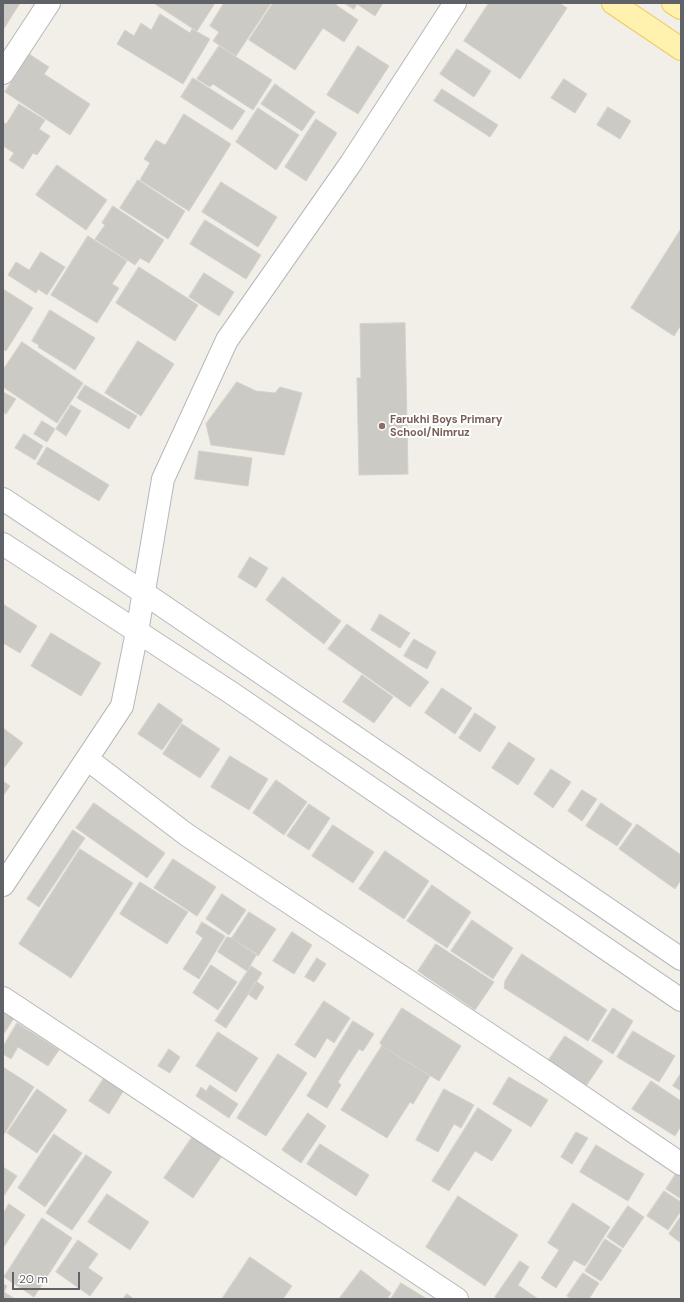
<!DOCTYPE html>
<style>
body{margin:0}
#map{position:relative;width:684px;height:1302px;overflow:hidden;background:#f1efe8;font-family:"DM Sans",sans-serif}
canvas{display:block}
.frame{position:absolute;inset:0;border:4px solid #5f6368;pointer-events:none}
.scale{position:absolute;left:12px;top:1272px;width:68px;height:18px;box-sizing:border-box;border:2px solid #5f6368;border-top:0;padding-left:5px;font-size:12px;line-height:14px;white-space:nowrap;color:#5f6368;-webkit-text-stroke:3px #fff;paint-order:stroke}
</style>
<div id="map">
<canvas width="684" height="1302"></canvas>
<div class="frame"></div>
<div class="scale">20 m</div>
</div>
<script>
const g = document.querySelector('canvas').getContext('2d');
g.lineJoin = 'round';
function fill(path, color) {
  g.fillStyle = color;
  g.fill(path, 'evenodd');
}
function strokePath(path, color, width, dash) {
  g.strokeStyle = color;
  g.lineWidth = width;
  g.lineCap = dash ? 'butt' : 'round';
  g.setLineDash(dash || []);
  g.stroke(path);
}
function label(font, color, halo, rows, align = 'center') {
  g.font = font + ' "DM Sans",sans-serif';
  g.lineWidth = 4;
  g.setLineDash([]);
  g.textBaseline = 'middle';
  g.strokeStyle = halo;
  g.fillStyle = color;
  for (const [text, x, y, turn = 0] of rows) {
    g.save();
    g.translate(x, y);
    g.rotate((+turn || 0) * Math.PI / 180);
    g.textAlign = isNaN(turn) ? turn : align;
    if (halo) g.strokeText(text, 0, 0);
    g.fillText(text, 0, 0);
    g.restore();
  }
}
const building = new Path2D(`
 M3 3H20L3 30Z
 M154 3H215L197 31Z
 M224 3H271L236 56 213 41 219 32 210 26Z
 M273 3H338L336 5 358 20 344 42 323 28 295 70 249 40Z
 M344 3H383L375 16 357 4 354 9Z
 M489 3H559L567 8 520 79 464 41Z
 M160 14 190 33 192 29 210 39 183 84 117 44 125 30 134 36 141 23 151 30Z
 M219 46 272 80 253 110 213 84 210 87 197 79Z
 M358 46 389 66 358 114 327 95Z
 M457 49 491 71 474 97 440 74Z
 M29 54 49 67 44 74 90 104 70 135 5 92Z
 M193 78 245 111 232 130 181 97Z
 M564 79 587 94 575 113 551 98Z
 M275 84 315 112 302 131 261 104Z
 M442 89 498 125 490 137 434 101Z
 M19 104 45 120 39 129 50 136 37 155 33 153 23 169 9 160 14 153 3 146V122L6 124Z
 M608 107 631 121 620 139 597 125Z
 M258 108 299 135 276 170 236 142Z
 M184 114 231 144 189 211 140 180 150 163 144 159 156 140 165 145Z
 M316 119 337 133 306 181 285 167Z
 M57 165 107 200 86 230 36 195Z
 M138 180 185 211 168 239 120 208Z
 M221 182 277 217 258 247 202 212Z
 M113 206 164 240 149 263 140 258 135 265 95 239 105 225 102 223Z
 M205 220 261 255 246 279 190 244Z
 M681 229V325L674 336 631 308Z
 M88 236 127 261 112 284 119 288 97 323 51 295Z
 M41 252 65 267 47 295 38 289 36 293 8 275 16 262 29 270Z
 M139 267 198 305 175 341 116 303Z
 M204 273 234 292 219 316 189 297Z
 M3 289 33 308 6 351 3 349Z
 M50 310 95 338 75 370 38 347 39 345 32 341Z
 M405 323 408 474 359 475 357 378H361L360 324Z
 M138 341 174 364 141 416 105 393Z
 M22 342 83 383 57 423 3 387V370Z
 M237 382 256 391 275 393 280 387 302 393 284 455 211 445 206 424Z
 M85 385 137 416 129 429 77 398Z
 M3 392 16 399 6 414 3 412Z
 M71 405 81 411 66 436 56 429Z
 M42 421 55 429 47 442 34 434Z
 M24 434 43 446 35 460 15 448Z
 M47 447 109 485 99 501 37 464Z
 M199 451 252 458 248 486 195 479Z
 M250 557 268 568 256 588 238 577Z
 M283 577 341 621 324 644 266 600Z
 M3 604 37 626 20 653 3 643Z
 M380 614 410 633 400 648 371 630Z
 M347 624 429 682 410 707 328 649Z
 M51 633 101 663 81 696 31 666Z
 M414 639 436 652 427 669 404 656Z
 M362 675 393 697 374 723 343 702Z
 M442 688 472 708 455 734 425 713Z
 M159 703 183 720 162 750 138 734Z
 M475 713 496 727 480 752 459 738Z
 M182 724 220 749 200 778 163 754Z
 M3 728 23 743 3 769Z
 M509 742 535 759 518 785 492 768Z
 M230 756 268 779 249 810 211 787Z
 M551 769 571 782 553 808 534 794Z
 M276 780 307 802 284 835 253 813Z
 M3 781 10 786 3 796Z
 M582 790 597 799 582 821 568 811Z
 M94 803 165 853 147 878 76 828Z
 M601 803 632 824 617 846 586 826Z
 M309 804 330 818 309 850 287 836Z
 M637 824 681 855V880L675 889 619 849Z
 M333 825 374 852 353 883 312 856Z
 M73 830 85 838 39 907 27 899Z
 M80 849 133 883 71 978 19 944Z
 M385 851 429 881 404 919 359 889Z
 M173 859 216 887 197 916 154 888Z
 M140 882 188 912 167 944 120 914Z
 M432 885 471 912 447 948 407 921Z
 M222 894 246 910 229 935 206 919Z
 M249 912 276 929 258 956 232 938Z
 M472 920 513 948 493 979 451 951Z
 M202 922 225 936 199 979 183 969 203 938 196 933Z
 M292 932 312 945 294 974 273 961Z
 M227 937 232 938 257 954 247 971 218 952Z
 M436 944 494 982 475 1010 418 971Z
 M522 954 607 1010 588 1041 504 988 505 981Z
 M317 958 326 964 314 982 305 977Z
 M211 965 237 982 218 1010 193 993Z
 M251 966 262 973 226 1028 215 1021Z
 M256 981 264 987 256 1000 248 994Z
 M324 1001 350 1018 334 1043 327 1038 315 1058 295 1045Z
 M402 1008 461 1046 439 1081 382 1046 380 1043Z
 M613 1008 633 1021 613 1054 592 1041Z
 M3 1010 14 1018 3 1035Z
 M353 1021 374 1034 363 1051 359 1049 338 1082 341 1085 327 1108 307 1096Z
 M17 1023 59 1050 48 1066 18 1047 11 1059 3 1054V1047Z
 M633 1031 675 1056 659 1082 617 1057Z
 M218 1032 258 1058 236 1092 196 1066Z
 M565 1036 603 1061 586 1086 548 1061Z
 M382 1046 430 1076 413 1104 410 1102 387 1138 341 1110Z
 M169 1049 180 1057 170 1073 158 1066Z
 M278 1054 307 1073 266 1136 237 1118Z
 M3 1067 34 1087 3 1136Z
 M681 1073V1091L673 1086Z
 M509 1077 548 1100 531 1127 493 1104Z
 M104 1078 124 1090 109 1114 89 1101Z
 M651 1081 681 1101V1126L675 1136 632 1109Z
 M210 1085 238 1104 229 1118 196 1096 201 1087 206 1091Z
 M37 1089 67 1110 37 1153 7 1133Z
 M444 1089 474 1105 461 1128 454 1124 438 1152 416 1140Z
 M478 1108 512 1130 492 1161 475 1151 449 1191 432 1181Z
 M308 1113 326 1126 301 1163 282 1150Z
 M576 1132 588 1138 572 1164 561 1157Z
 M195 1133 224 1153 193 1198 164 1178Z
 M54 1134 82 1153 45 1207 18 1188Z
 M320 1144 369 1175 356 1196 307 1164Z
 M596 1145 644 1174 628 1201 580 1172Z
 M86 1155 112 1172 72 1230 46 1213Z
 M3 1167 17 1176 3 1197Z
 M677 1172 681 1175V1199L666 1189Z
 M664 1191 681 1202V1211L668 1230 647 1216Z
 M107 1194 149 1222 130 1250 88 1222Z
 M458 1196 518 1235 485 1286 426 1247Z
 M573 1203 610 1227 585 1266 574 1260 556 1288 541 1278 559 1250 548 1243Z
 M9 1204 25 1215 3 1248V1214Z
 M628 1206 644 1217 623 1248 607 1237Z
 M681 1216V1243L669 1234Z
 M42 1218 72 1238 34 1297 4 1277Z
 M605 1239 622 1250 601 1281 585 1271Z
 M78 1240 98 1254 88 1268 103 1278 90 1296 56 1272Z
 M250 1257 292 1286 283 1299H222Z
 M520 1261 529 1267 518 1285 538 1299H498L495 1297Z
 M361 1270 391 1293 387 1299H339Z
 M583 1273 599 1283 589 1299H572L567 1296Z
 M401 1283 427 1299H391Z
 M3 1284 7 1286 4 1292 15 1299H3Z
 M127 1294 134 1299H123Z`);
const minor = new Path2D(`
 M3 73 49 3
 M3 499 144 593 681 959
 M3 544 230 692 681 1000
 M87 759 187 835 546 1072 681 1164
 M3 885 122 706 137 632 163 479 227 340 351 163 455 3
 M3 998 457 1299`);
const major = new Path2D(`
 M613 3 681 49
 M673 3 681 8`);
const markers = [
 [382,426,4,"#8d6e63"]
];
const educationNames = [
 ["Farukhi Boys Primary",390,420],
 ["School/Nimruz",390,433]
];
fill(building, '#cccac5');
strokePath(building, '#d6d1c6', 1);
strokePath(minor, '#b5b8bc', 24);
strokePath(major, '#f2c960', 24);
strokePath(minor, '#fff', 22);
strokePath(major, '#fff2af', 22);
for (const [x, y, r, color] of markers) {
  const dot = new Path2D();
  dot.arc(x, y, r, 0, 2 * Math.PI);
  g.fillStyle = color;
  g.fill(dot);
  strokePath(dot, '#fff', 1.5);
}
label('bold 11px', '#785e54', '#fff', educationNames, 'left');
</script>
